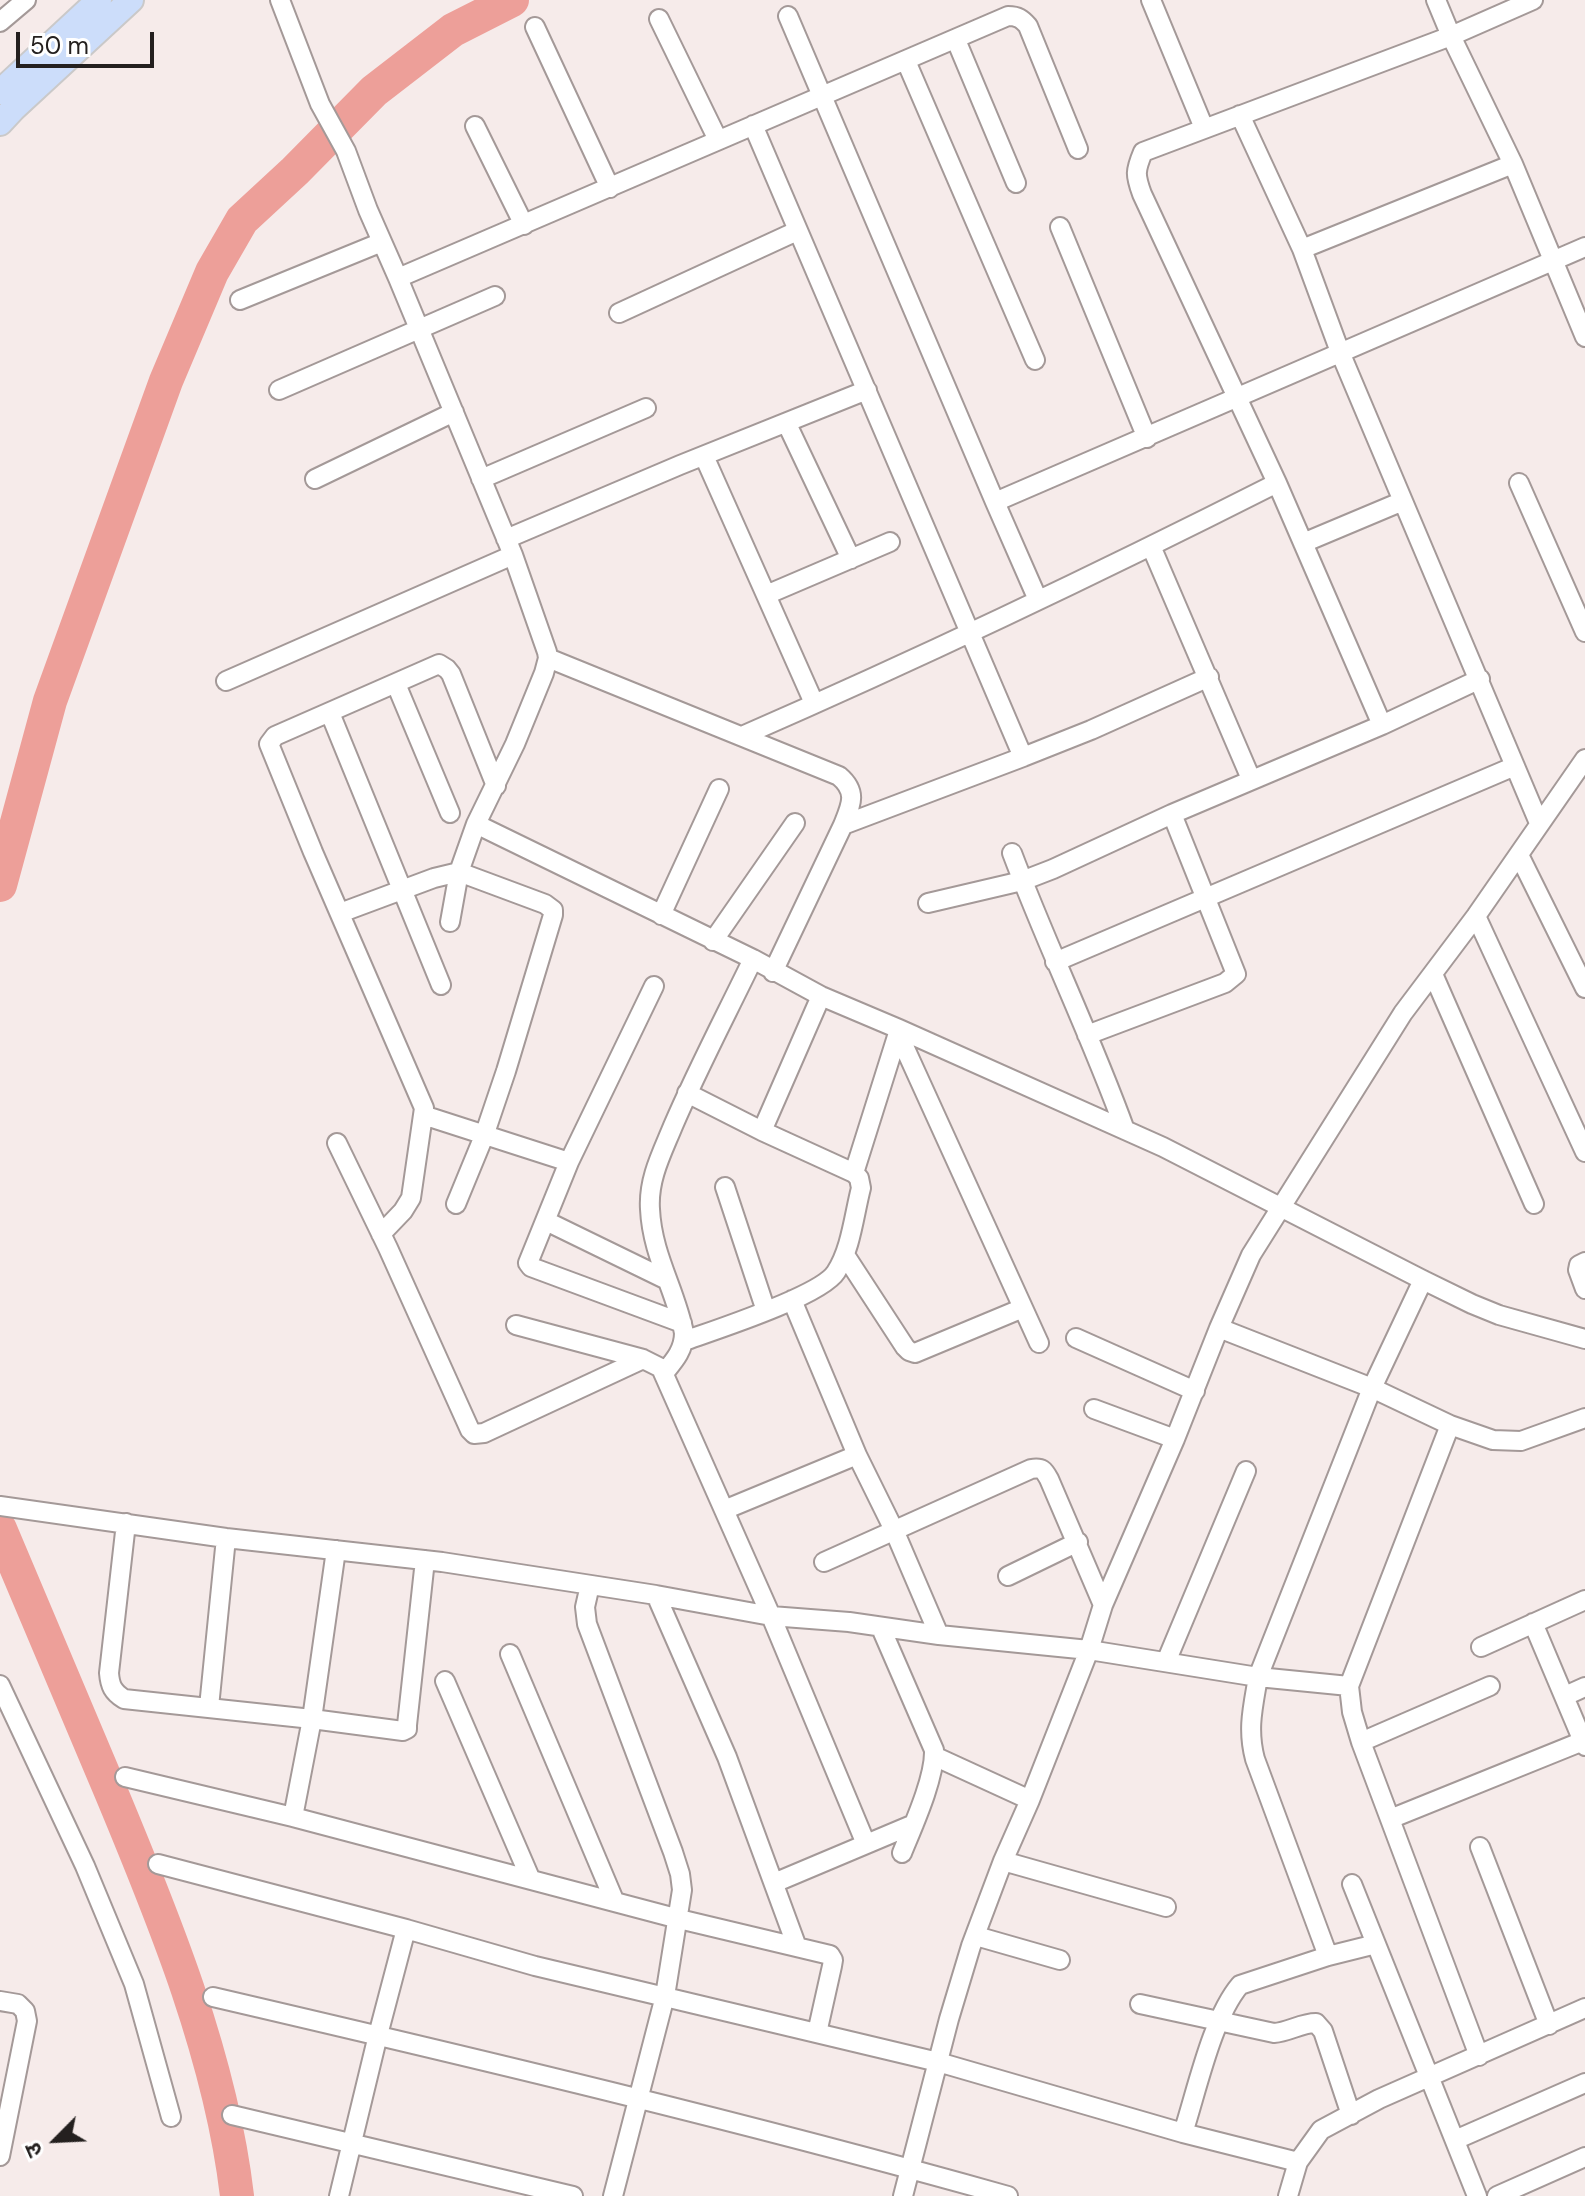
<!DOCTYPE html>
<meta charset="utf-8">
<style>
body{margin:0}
#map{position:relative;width:1585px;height:2196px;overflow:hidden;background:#f6ebea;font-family:"DM Sans","Noto Sans Devanagari",sans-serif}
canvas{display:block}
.north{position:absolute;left:16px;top:2100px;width:80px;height:80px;-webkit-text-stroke:6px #fff;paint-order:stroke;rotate:246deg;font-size:22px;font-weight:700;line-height:32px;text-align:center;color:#24201f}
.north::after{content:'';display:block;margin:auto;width:28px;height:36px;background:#24201f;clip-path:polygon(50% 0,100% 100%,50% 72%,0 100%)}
.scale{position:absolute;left:16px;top:32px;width:138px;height:36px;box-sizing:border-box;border:4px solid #24201f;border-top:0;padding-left:10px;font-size:24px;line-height:28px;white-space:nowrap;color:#24201f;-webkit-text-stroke:6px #fff;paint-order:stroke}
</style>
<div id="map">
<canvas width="1585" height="2196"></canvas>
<div class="north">उ</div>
<div class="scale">50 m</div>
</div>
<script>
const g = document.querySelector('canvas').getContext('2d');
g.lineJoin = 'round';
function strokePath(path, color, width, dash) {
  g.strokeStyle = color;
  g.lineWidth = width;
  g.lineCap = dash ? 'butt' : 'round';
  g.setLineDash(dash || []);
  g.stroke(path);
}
const river = new Path2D(`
 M0 885 50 701 166 381 212 272 242 220 295 171 374 91 453 30 512 0
 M0 1529C37 1616 74 1704 111 1792 164 1919 221 2058 237 2196`);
const minor = new Path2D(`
 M280 0 320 104 346 151 368 210 398 278 513 555 547 652 548 658 544 673 515 744 476 824 459 872 450 922
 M1151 0 1204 128
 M1436 0 1451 36 1513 164 1585 337
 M788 16 995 502 1038 600
 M659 19 718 140
 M0 22 26 0
 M535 27 610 188
 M956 40 1016 183
 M906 61 1035 360
 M1240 115 1302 249 1340 352 1539 823
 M753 125 1023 757 1091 730 1209 677
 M475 126 524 225
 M1060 227 1147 438
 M1302 249 1513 164
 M398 278 1008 16C1018 16 1022 19 1028 26L1078 149
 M240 300 382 242
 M619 313 797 231
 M279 390 495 296
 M787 424 851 559
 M704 456 766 595
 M315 479 454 412
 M481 479 646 408
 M1519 483 1585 632
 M995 502 1585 247
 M506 539 680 465 867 390
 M1303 543 1403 501
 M1151 546 1251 779
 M548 658 839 776C858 792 851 805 843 825L773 972
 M226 681 513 555
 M396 684 450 813
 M814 703 766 595 890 542
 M330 713 441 985
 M1382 725 1277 483 1142 194C1135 175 1135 171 1143 152L1451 36 1533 0
 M742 736C923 657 1101 572 1277 483
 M476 824 753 959 821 996 899 1029 1163 1147 1423 1280 1472 1304 1499 1315 1585 1339
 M843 825 1023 757
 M1012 853C1047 946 1091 1036 1125 1130
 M1519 855 1585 988
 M928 903 1022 881 1053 869 1172 814 1382 725 1480 679
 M340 913 434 878 459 872 545 904 553 910V915L506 1071 484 1136 456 1204
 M661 915 719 789
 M1476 916 1585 1152
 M713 941 795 823
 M1055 962 1515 766
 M1433 974 1534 1204
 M654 986 569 1162 528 1263 531 1267 682 1323
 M898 1033 1039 1343
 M1087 1035 1225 983 1236 974 1172 814
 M423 1115 569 1162
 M762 1131 821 996
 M337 1143 388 1248 470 1430 474 1434 484 1433 643 1359
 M854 1173 899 1030
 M725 1187 766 1311
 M546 1221 665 1279
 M381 1234 403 1211 411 1198 424 1108 313 852 269 744 275 736 439 664 447 669 451 674 496 786
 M845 1255 905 1347 909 1351 915 1353 1023 1308
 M1585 1262 1579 1265 1578 1270 1585 1289
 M792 1300 857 1455 894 1530 939 1635
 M516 1325 643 1359 661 1368 771 1616 866 1844
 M1219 1328 1372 1388 1450 1425 1493 1440 1521 1441 1585 1418
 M1076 1338 1195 1391
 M684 1341C715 1330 821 1296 836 1272 851 1249 854 1215 861 1188L859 1178 854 1173 762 1131 687 1093
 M664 1373C674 1361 684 1350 684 1333 676 1291 652 1255 650 1209 648 1179 662 1153 673 1126 697 1070 726 1015 753 959
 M1094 1409 1175 1439
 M1450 1425 1349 1686 1352 1712 1361 1742 1479 2056
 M0 1506 226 1538 442 1562 656 1595 771 1616 849 1622 939 1635 1089 1650 1258 1677 1349 1686
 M724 1510 857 1455
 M126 1523 109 1673C110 1686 113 1692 124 1699L312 1719 403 1731 407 1729V1725L425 1560
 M824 1562 1031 1469C1042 1467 1044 1470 1049 1479L1103 1605
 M1008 1576 1078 1542
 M590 1585 585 1607 587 1624 673 1852 680 1874 682 1890 665 1996 613 2196
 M656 1595 727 1757 797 1947
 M1533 1623 1585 1746
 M881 1628 934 1750C935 1778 913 1826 902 1853
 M1481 1647 1585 1600
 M510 1654 614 1900
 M1166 1662 1246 1471
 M445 1681 531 1880
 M0 1685 85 1866 134 1984 171 2117
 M1565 1696 1585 1687
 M209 1707 226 1538
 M1361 1742 1490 1686
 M934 1756 1030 1800
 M125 1777 293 1817 679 1919 830 1955 833 1960 832 1966 817 2033
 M293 1817 312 1719 336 1550
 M1390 1819 1583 1741
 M1480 1847 1549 2025
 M1003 1861 1166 1907
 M158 1864 406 1929 535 1966 938 2062 1183 2133 1298 2162
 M774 1883 914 1824
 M1352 1884 1477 2196
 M976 1936 1060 1960
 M1328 1956 1255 1759C1247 1729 1253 1707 1258 1677L1372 1388 1423 1280
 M213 1997C479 2059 745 2122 1008 2196
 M0 2001 18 2004 25 2011 27 2021 0 2156
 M1140 2004 1274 2033C1289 2032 1301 2023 1316 2023L1323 2031 1351 2115
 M232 2115 573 2196
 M1183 2133C1197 2090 1212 2018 1240 1985L1328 1956 1376 1944
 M1455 2140 1585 2083
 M339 2196 378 2035 406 1929
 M903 2196 949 2019 971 1946 1003 1861 1030 1800 1089 1650 1103 1605 1175 1439 1219 1328 1251 1255 1403 1013 1476 916 1585 759
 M1288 2196 1298 2162 1321 2130 1379 2099 1585 2008
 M1497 2196 1585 2157`);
const major = new Path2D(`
 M0 92 99 0
 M0 123 13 109 131 0`);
strokePath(river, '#ed9f99', 34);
strokePath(minor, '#a49998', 22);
strokePath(major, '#cac9c9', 28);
strokePath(minor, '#fff', 18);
strokePath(major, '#ccddfa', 24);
</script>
